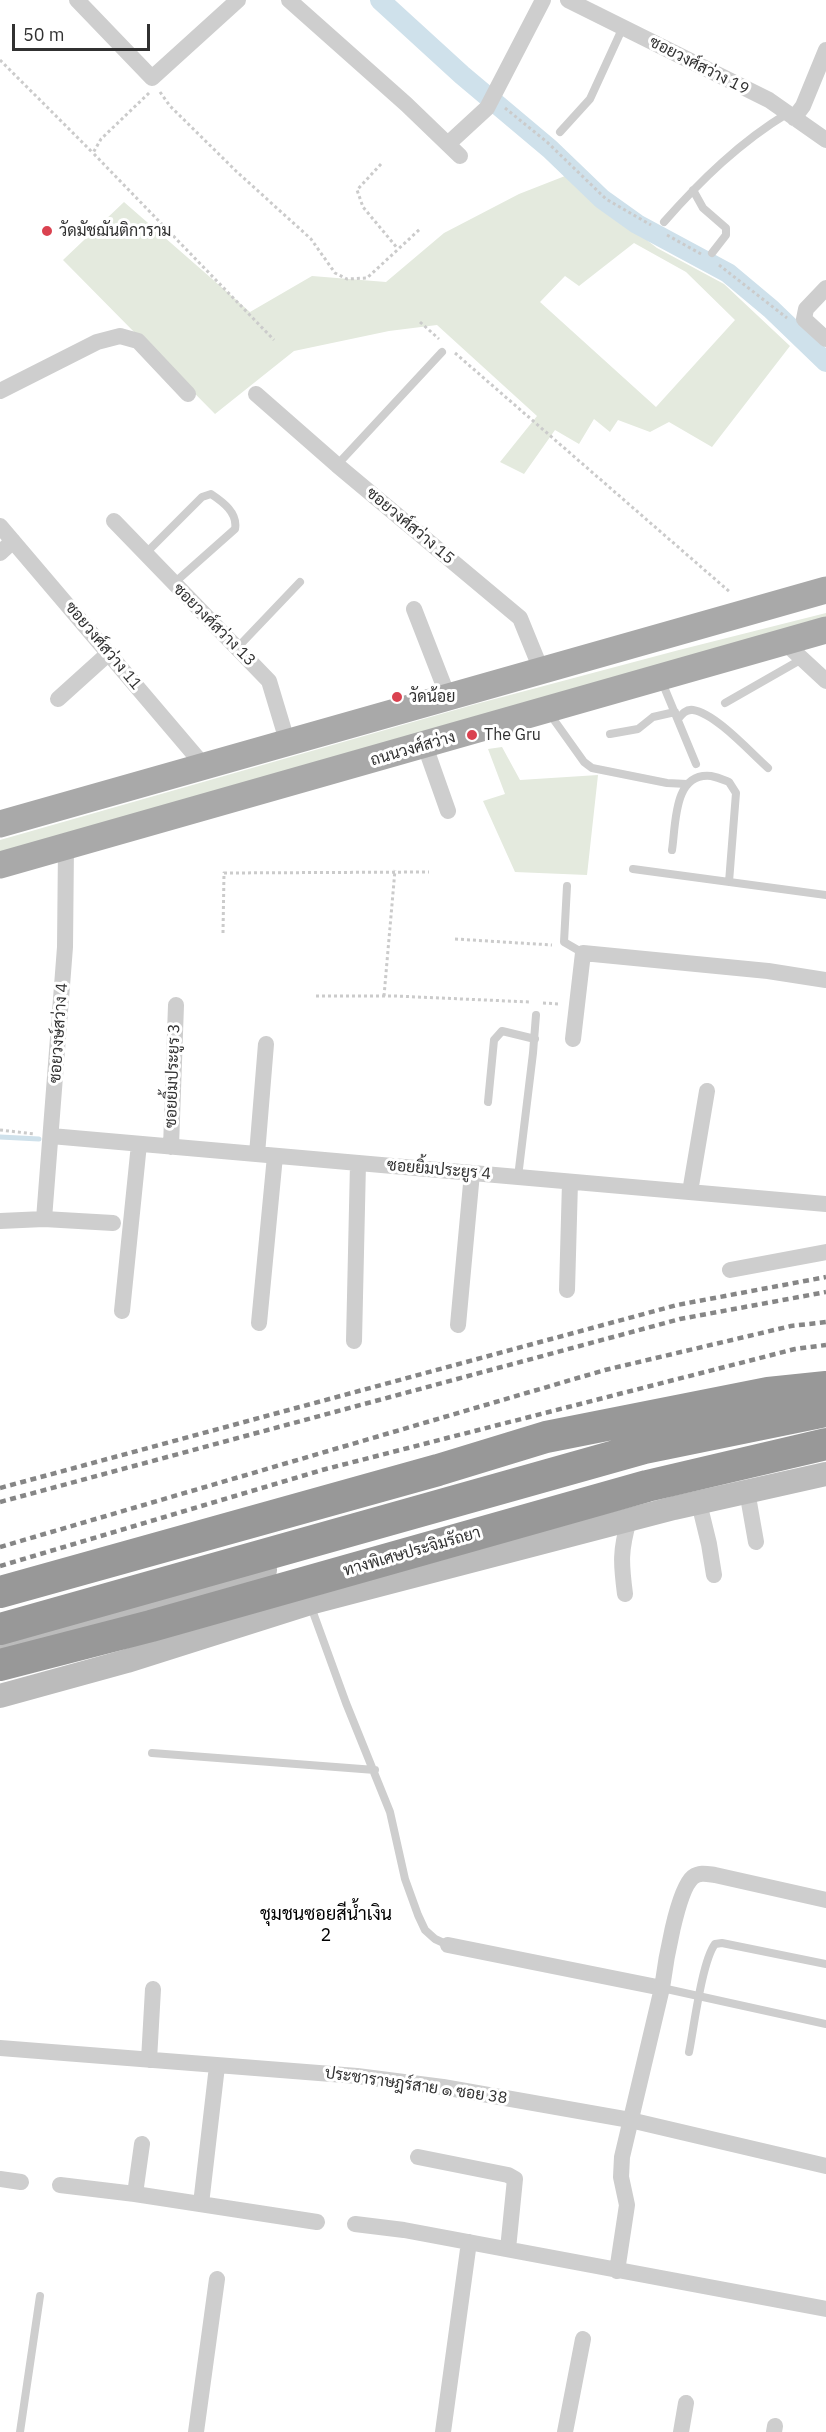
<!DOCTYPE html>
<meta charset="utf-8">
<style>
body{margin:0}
#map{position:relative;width:826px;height:2432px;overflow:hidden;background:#fff;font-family:"IBM Plex Sans",sans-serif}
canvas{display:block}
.scale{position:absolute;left:12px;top:24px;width:138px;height:27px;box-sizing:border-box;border:3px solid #313131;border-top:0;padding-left:8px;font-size:18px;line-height:21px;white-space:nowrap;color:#313131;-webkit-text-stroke:4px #fff;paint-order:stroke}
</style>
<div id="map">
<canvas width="826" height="2432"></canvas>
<div class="scale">50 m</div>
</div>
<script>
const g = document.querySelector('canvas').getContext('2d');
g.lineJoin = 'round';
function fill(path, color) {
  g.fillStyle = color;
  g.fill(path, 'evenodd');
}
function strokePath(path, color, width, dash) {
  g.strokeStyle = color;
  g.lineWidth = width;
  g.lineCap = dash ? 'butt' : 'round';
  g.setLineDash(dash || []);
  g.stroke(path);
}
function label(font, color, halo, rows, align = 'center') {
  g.font = font + ' "IBM Plex Sans",Sarabun,sans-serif';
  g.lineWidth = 6;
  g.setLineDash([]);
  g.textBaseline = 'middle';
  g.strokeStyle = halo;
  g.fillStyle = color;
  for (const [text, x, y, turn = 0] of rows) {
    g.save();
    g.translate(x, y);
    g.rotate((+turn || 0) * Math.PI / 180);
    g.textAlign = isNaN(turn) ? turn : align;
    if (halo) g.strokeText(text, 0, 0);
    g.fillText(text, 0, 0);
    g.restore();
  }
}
const green = new Path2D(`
 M565 176 657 248 724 284 790 346 712 447 669 422 650 432 618 420 610 432 594 419 579 444 555 430 524 474 500 462 537 416 437 325 389 331 294 351 215 414 63 260 124 202 250 312 312 276 386 282 444 233 519 194ZM634 243 686 272 735 320 656 407 540 302 565 276 579 286Z
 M826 613V618L0 853V840L476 704 679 650Z
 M502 747 520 780 598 775 587 875 515 872 483 801 505 794 488 749Z`);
const stream = new Path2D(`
 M0 1137 39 1139`);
const canal = new Path2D(`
 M380 0 462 75 550 149 602 199 637 224 728 273 771 309 826 362`);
const path = new Path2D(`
 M0 60 93 153
 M160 92 170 106 236 171 311 239 335 273 347 279 367 278 420 229
 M149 93 101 139 93 153 274 340
 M505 108 547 142 606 199 651 225
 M381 164 357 190 363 207 398 249
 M667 235 701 254
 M719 265 787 318
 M420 322 439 339
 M455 353 731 593
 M223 933 224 873 429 872
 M455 939 552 945
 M316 996H395L530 1002
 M384 996 395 870
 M543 1003 560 1004
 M0 1130 35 1134`);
const lane = new Path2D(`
 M560 132 590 99 623 27
 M693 190 703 208 726 228V235L712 253
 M664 222C701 180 740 142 788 113
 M337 465 442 352
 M145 554 202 497 211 494C223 502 238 513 235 529L173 584
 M238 647 300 582
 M662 682 696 764
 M725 703 802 659
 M549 713 584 762 592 768 667 783 687 784
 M678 719C682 714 686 709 693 710 715 713 751 753 768 768
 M610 734 638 729 653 717 675 712
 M672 850C676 825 673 772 711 776 717 777 724 780 729 782L736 793 729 882
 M633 869 826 895
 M567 886 564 942 583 953
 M488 1102 494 1040 502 1031 535 1039
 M518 1177 533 1053 536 1015
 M310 1604 346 1703 390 1812 405 1879 418 1915 425 1930 435 1939 448 1945
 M152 1753 375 1770
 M662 1988 826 2024
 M689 2052C694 2027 702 1961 715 1944L722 1943 826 1964
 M20 2432 40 2296`);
const street = new Path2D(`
 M77 0 152 78 238 0
 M289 0 406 104 460 156
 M568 0 769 100 826 140
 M794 118 803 106 826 50
 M449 143 487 108 543 0
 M826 288 806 309 804 319 826 339
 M0 391 97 342 120 336 138 341 188 394
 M256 394 337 465 520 618 542 672
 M114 521 269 681 288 744
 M0 526 205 767
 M0 553 13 541
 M414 609 449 699
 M784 642 826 681
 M58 699 109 653
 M425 746 448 811
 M573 1039 583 953 768 971 826 980
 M51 1136 826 1204
 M171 1147 176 1005
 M257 1154 266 1044
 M690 1192 707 1091
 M44 1219 65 947 66 846
 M0 1221 44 1219 113 1223
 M730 1270 826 1252
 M567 1290 570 1182
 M122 1311 139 1144
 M259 1323 275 1156
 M458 1325 472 1173
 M354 1341 358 1163
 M747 1491 756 1542
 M699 1503 709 1544 714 1575
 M625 1594C621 1563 620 1551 629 1520
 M448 1945 662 1988C665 1965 677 1890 693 1877 700 1872 707 1874 715 1875L826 1900
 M0 2048 357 2076 443 2087 630 2120 826 2166
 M149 2060 153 1989
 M142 2144 135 2194 317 2222
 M418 2157 508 2175 515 2179 508 2249
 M0 2179 21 2182
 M60 2185 135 2194
 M201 2204 217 2066
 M355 2224 404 2230 826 2309
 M617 2271 627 2205 621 2177 622 2157 662 1988
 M196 2432 217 2279
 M443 2432 469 2242
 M565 2432 583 2339
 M681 2432 686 2403
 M774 2432 775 2426`);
const secondary = new Path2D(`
 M0 1648 265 1570
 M0 1696 127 1661 310 1603 674 1508 826 1474`);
const primary = new Path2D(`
 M0 824 826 590
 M0 865 826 630`);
const highway = new Path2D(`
 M0 1592 438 1470 546 1437 768 1393 826 1387
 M0 1629 644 1448 826 1411
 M0 1665 151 1626 647 1486 826 1444`);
const rail = new Path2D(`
 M0 1488 677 1305 826 1277
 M0 1502 680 1319 826 1292
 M0 1547 605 1370 791 1326 826 1322
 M0 1566 322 1470 795 1349 826 1345`);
const markers = [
 [47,231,6,"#da4250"],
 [397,697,6,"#da4250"],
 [472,735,6,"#da4250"]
];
const streetNames = [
 ["ซอยวงศ์สว่าง 19",699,66,27],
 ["ซอยวงศ์สว่าง 15",410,526,40],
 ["ซอยวงศ์สว่าง 13",214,625,45],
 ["ซอยวงศ์สว่าง 11",103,646,50],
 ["ถนนวงศ์สว่าง",413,749,-16],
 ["ซอยวงษ์สว่าง 4",59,1033,-86],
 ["ซอยยิ้มประยูร 3",173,1076,-88],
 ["ซอยยิ้มประยูร 4",439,1170,5],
 ["ทางพิเศษประจิมรัถยา",412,1552,-16],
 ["ประชาราษฎร์สาย ๑ ซอย 38",416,2086,8]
];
const poiNames = [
 ["วัดมัชฌันติการาม",59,231],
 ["วัดน้อย",409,697],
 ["The Gru",484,735]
];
const neighbourhoodNames = [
 ["ชุมชนซอยสีน้ำเงิน",326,1915],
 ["2",326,1936]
];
fill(green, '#e4eade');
strokePath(stream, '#cfe1eb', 5);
strokePath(canal, '#cfe1eb', 20);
strokePath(path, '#cbcbcb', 3, [3, 3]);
strokePath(lane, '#cecece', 8);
strokePath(street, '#cecece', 16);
strokePath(secondary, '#bbb', 24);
strokePath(primary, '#a9a9a9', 27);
strokePath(highway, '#989898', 32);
strokePath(rail, '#868686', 4.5, [6, 4.5]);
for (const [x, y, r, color] of markers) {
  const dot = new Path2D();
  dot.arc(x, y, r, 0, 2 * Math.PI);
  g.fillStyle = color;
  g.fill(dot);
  strokePath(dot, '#fff', 2);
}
label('16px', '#313131', '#fff', streetNames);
label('16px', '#313131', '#fff', poiNames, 'left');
label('18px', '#000', '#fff', neighbourhoodNames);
</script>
